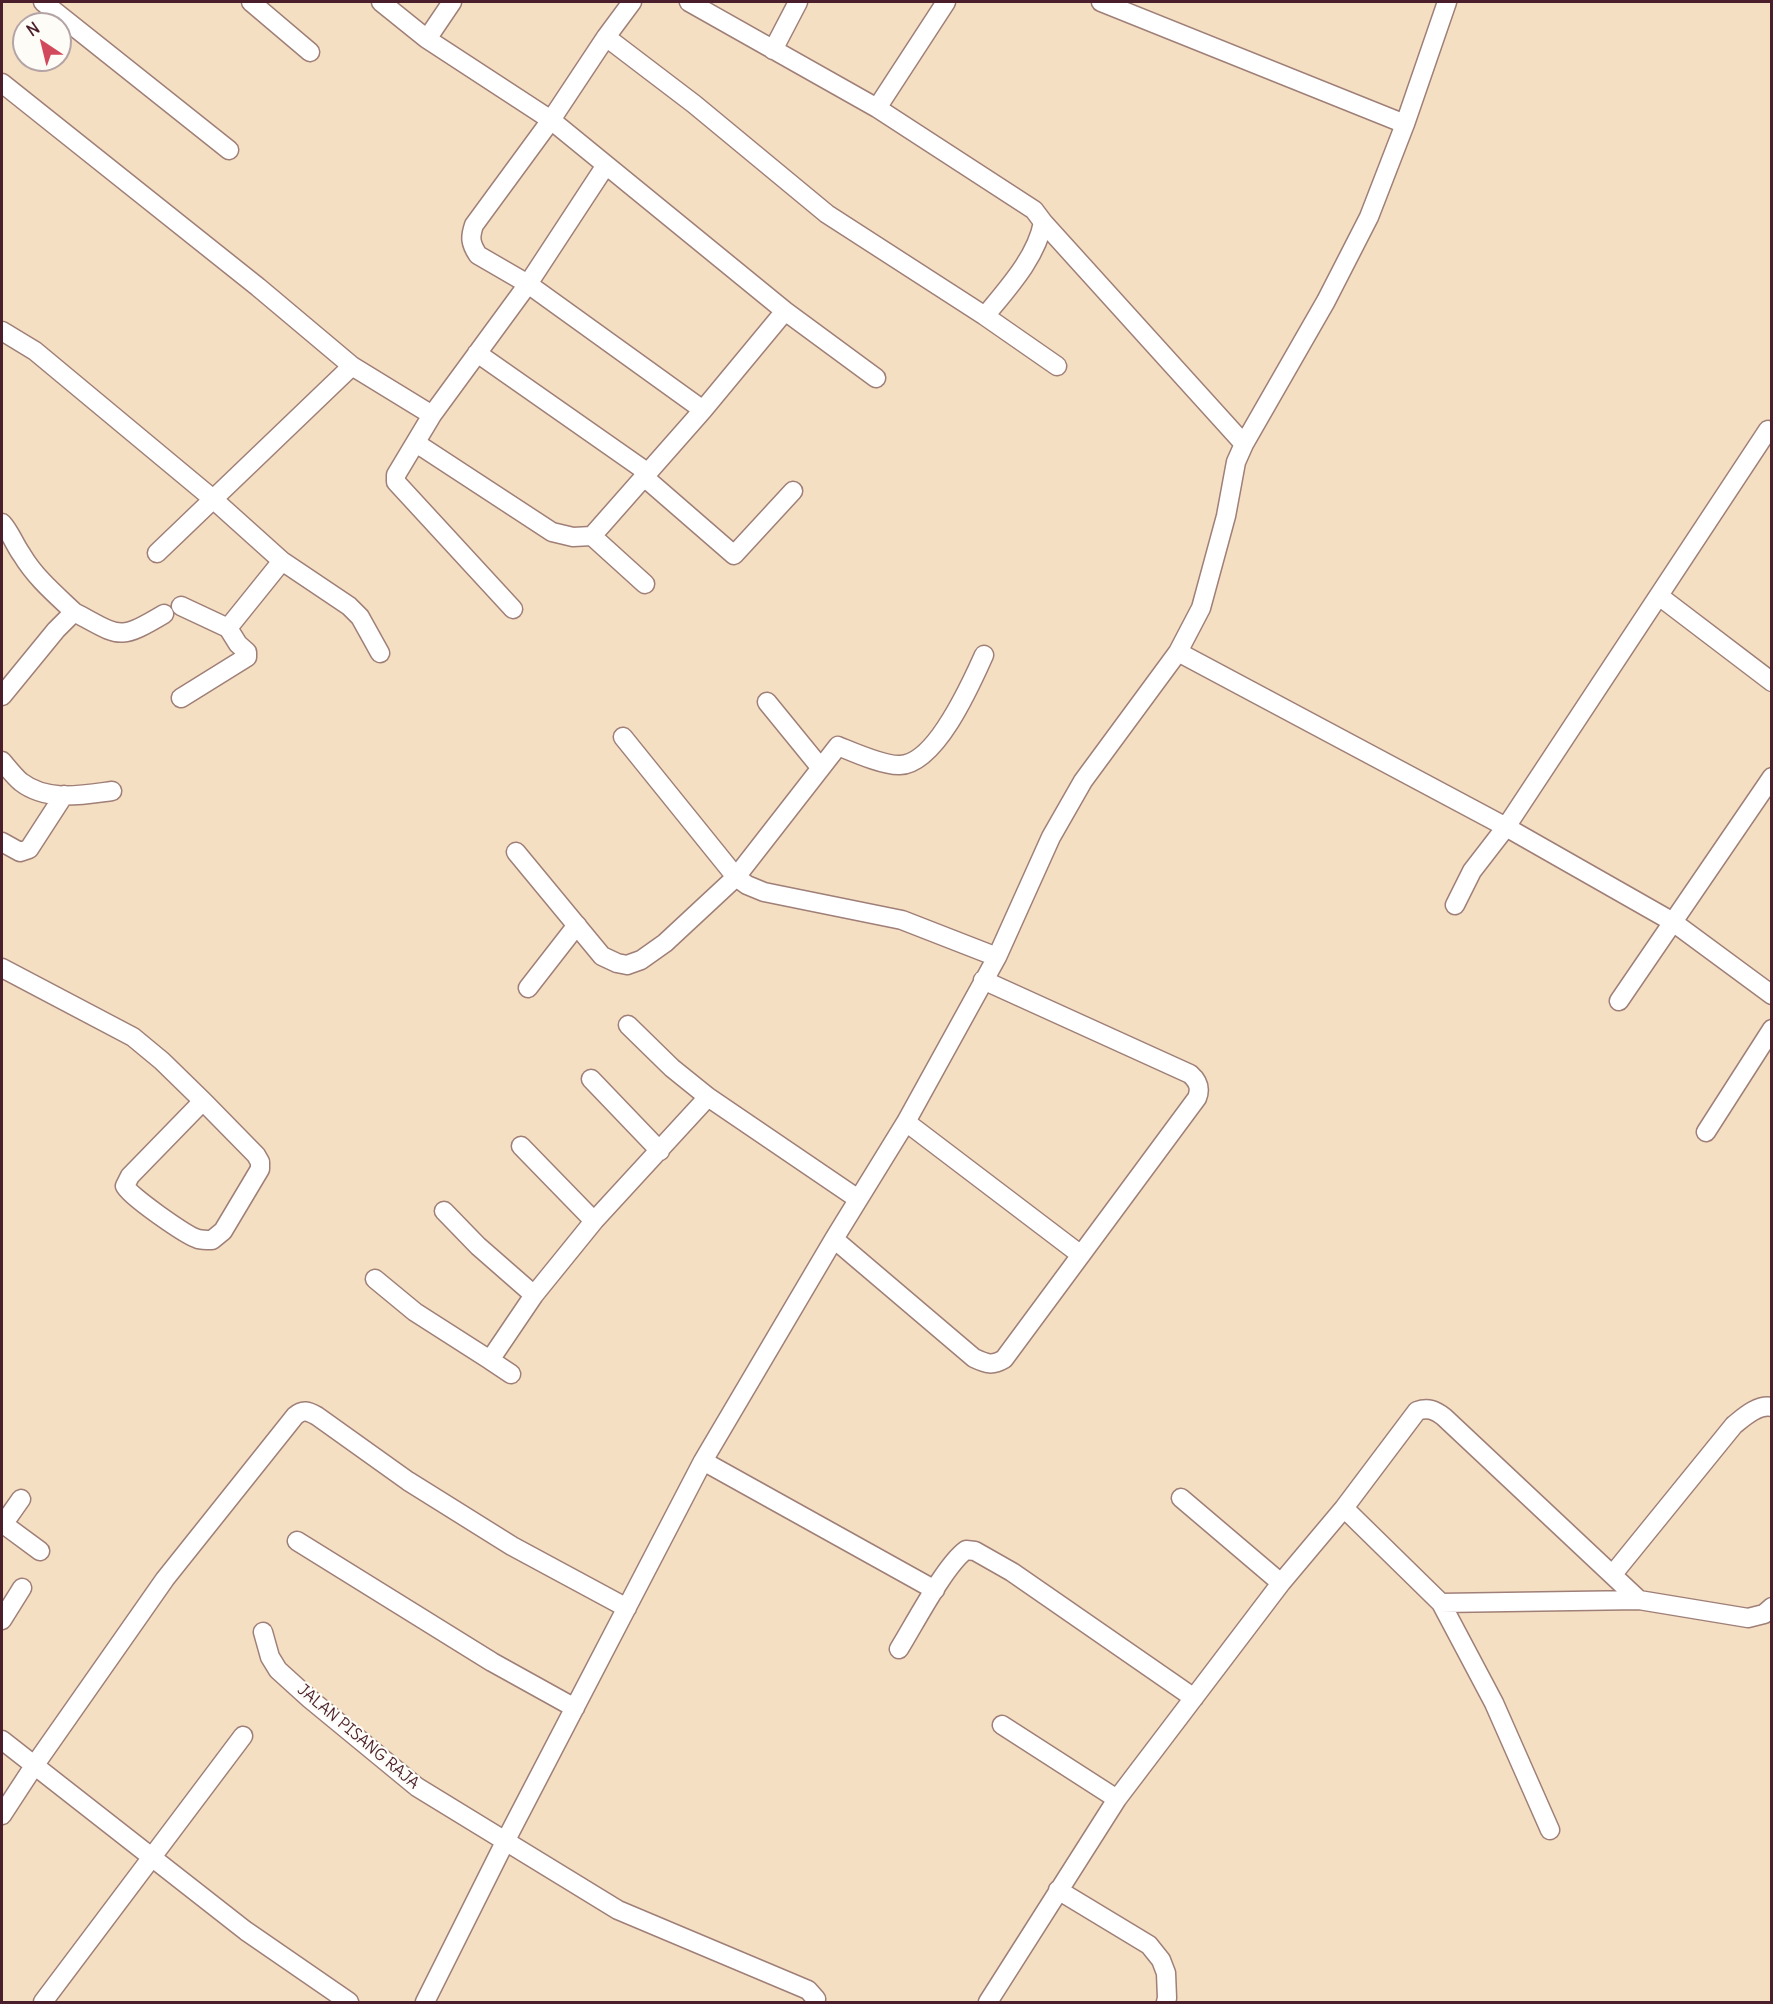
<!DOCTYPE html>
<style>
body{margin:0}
#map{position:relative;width:1773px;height:2004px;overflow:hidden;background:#f4dfc3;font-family:Delius,sans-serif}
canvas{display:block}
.frame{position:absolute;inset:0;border:3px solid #4a1f2b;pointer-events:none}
.north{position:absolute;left:12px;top:12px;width:60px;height:60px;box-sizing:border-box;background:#fdfcf7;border:2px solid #b5a4a5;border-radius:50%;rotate:325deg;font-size:16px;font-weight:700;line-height:24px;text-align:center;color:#4a1f2b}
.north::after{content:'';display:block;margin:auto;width:21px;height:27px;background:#d1495b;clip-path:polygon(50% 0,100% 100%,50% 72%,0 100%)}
</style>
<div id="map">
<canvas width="1773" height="2004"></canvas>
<div class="frame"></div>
<div class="north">N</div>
</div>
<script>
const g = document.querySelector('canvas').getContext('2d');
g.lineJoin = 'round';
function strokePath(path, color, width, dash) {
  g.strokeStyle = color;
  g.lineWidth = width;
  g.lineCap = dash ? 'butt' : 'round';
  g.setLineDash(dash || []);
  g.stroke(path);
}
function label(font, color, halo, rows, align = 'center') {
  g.font = font + ' Delius,sans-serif';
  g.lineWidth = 4.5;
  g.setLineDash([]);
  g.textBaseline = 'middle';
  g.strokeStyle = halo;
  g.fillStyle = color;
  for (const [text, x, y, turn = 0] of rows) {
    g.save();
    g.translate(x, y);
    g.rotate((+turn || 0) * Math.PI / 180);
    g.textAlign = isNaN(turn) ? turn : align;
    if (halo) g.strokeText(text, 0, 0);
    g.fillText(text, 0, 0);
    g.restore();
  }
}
const minor = new Path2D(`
 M43 2 229 150
 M251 2 310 52
 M381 2 427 39 551 120 785 311 876 378
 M1101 2 1405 124
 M606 37 694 104 827 214 985 316C1007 289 1037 257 1043 222L1034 210 877 108 689 2
 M427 39 452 2
 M773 50 798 2
 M2 83 258 287 352 366 432 415 396 475V482L513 609
 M877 108 946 2
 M606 165 528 284 703 410
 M1043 222 1244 444
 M985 316 1057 366
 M2 331 35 351 213 499 282 561 349 606 360 617 380 653
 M477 353 647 472
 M432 415 528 284 478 255C470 243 470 237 474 225L551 120 606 37 632 2
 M416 443 552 532 573 537 592 536
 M643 476 734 555 793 491
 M2 523C11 533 14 544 22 555 35 577 55 594 74 612
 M157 553 352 366
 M645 584 592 536 703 410 785 311
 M1659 596 1772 682
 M181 606 228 628
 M1178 652 1506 827 1673 922 1772 995
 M2 696 56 630 74 612C120 636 117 642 164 614
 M181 698 247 657V652L238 644 228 628 282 561
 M767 702 820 767
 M623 737 736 877 747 885 764 892 902 920 997 957
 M2 761C8 768 14 776 21 782 47 802 82 795 112 791
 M2 842 20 852 29 849 64 795
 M516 852 602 956 617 963 627 965 641 960 665 943 736 877 838 746C853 752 884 766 900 765 936 764 971 684 984 655
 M1455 905 1472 871 1506 827 1768 430
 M2 968 133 1037 162 1061 203 1101 256 1155 260 1162V1169L223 1231 212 1240C207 1240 202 1240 198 1239 187 1236 128 1195 125 1186L130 1176 203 1101
 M528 988 577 925
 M1619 1001 1772 777
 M628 1025 672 1068 708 1097 858 1199
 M591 1079 660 1151
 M906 1122 1081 1255
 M1706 1132 1772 1029
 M521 1146 594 1221
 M444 1211 478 1246 534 1295
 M834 1239 974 1358C987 1364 992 1366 1004 1359L1197 1098C1201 1088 1198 1081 1190 1074L983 980
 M375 1279 415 1312 490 1360 534 1295 594 1221 708 1097
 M490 1360 511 1374
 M703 1461 935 1590
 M1181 1498 1281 1583
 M1344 1508 1441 1603 1494 1703 1550 1830
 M2 1523 40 1551
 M2 1526 21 1499
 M297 1541 492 1662 575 1708
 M1613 1574 1734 1425C1744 1417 1758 1404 1772 1407
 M1441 1603 1639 1600 1748 1618 1764 1614 1772 1607
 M2 1620 22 1588
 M263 1632 270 1657 278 1670 310 1699 417 1787 618 1910 808 1990 816 1999 815 2002
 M899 1649C914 1625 945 1565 966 1550L975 1551 1012 1572 1194 1698
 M1002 1725 1117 1799
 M2 1740 246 1931 349 2002
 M2 1815 34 1766 165 1579 295 1416C303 1409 308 1411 317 1416L408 1481 512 1546 627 1608
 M1058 1890 1149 1945 1161 1960 1166 1973 1167 1998 1166 2002
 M43 2002 243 1736
 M425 2002 508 1836 703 1461 834 1239 906 1122 997 957 1051 837 1083 781 1178 652 1201 608 1226 516 1236 462 1244 444 1326 301 1369 217 1405 124 1447 2
 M988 2002 1117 1799 1281 1583 1344 1508 1417 1411C1428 1407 1435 1410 1444 1417L1639 1600`);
const streetNames = [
 ["JALAN PISANG RAJA",358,1737,40]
];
strokePath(minor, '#9f7f77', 21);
strokePath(minor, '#fff', 18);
label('16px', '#4a1f2b', '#fdfcf7', streetNames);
</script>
